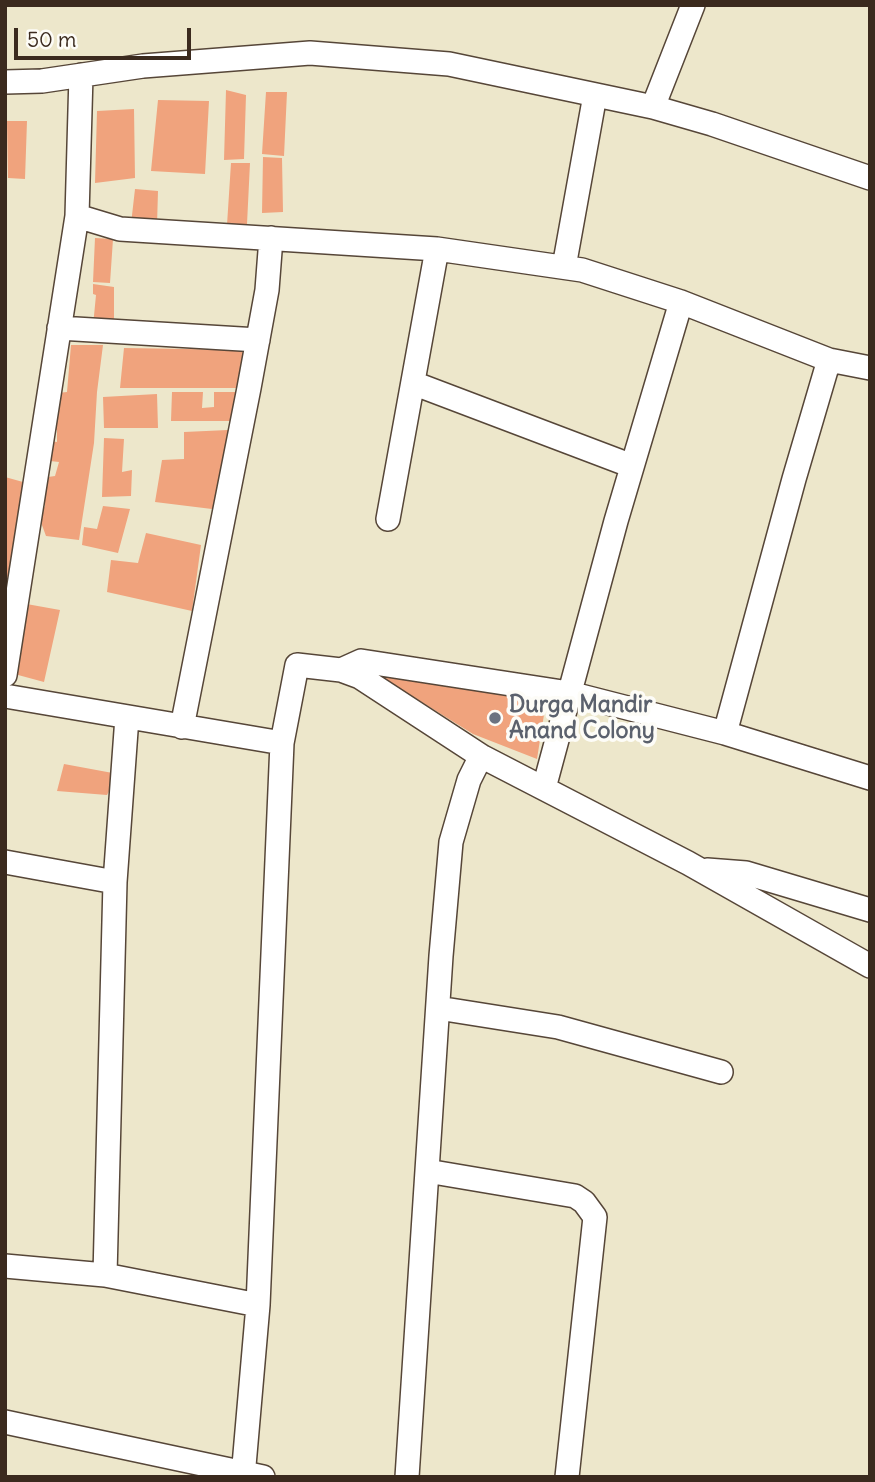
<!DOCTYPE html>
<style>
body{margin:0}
#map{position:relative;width:875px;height:1482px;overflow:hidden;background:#ede7cb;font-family:Delius,sans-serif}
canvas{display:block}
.frame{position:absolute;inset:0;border:7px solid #3b2a1e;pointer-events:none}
.scale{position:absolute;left:14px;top:28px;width:177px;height:32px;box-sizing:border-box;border:4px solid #3b2a1e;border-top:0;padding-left:9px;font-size:21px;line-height:24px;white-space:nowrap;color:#3b2a1e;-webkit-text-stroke:5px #fdfcf7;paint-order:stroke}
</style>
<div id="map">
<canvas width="875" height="1482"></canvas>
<div class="frame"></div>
<div class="scale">50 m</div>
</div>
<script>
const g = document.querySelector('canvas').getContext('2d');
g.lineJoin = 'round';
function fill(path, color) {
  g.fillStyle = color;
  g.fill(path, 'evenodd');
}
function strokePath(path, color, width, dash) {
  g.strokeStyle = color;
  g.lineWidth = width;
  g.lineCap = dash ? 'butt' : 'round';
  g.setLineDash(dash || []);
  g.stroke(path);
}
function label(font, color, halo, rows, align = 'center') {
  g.font = font + ' Delius,sans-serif';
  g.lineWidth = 7;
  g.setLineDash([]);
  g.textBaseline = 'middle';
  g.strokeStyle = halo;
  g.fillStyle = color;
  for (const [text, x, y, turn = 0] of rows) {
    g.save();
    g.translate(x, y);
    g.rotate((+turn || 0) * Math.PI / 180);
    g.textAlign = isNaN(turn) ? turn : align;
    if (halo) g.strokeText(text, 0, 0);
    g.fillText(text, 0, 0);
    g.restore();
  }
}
const building = new Path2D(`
 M226 90 246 95 244 159 224 160Z
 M266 92H287L284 156 262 154Z
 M158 100 209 101 205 174 151 171Z
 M134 109 135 178 95 183 97 111Z
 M7 121H27L25 179 8 178Z
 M263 157 282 158 283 212 262 213Z
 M231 163H250L247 224 227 225Z
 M135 189 158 191 157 225 131 224Z
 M95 238 113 239 110 283 93 282Z
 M93 284 114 287V326H93L96 295 93 294Z
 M71 345H103L97 392 94 443 79 540 46 536 39 517 45 506 41 493 47 483 48 477 55 476 59 462 50 461V441L57 442V430H50L58 393 67 392Z
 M124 348 248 350 243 388H120Z
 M172 392H203L202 408 214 407V392H240L243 421H171Z
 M157 394 158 428H104L103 397Z
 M228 430 231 462 220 510 155 502 162 460 184 459V432Z
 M104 438 124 439 122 472 132 470 131 496 102 497Z
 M5 477 23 482 7 582H5Z
 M103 506 130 509 118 553 82 545 84 527 97 529Z
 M146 533 201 545 192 611 107 592 111 560 138 563Z
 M21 603 60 610 44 682 7 672Z
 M380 676 476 688 546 702 537 759 473 734Z
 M64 764 118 774 107 795 57 791Z`);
const minor = new Path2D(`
 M5 82 42 81 143 66 310 53 449 64 653 107 712 124 870 178
 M653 107 693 5
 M77 216 120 229 437 249 582 270 681 302 829 360 870 368
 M564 267 595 95
 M59 328 258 340
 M413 383 632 466
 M388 519 437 249
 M341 670 361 661 569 693 725 733 870 778
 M5 675 77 216 81 75
 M5 696 282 743
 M182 727 249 388 267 290 271 238
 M725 733 794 479 829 360
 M544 788 616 521 681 302
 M5 862 115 882
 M707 870 746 873 870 910
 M438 1008 558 1027 721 1072
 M427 1171 575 1196 584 1202 595 1217 567 1477
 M5 1266 105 1275 258 1305
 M105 1275 115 882 127 717
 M5 1422 263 1477
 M243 1477 258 1305 282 743 297 665 341 670 360 677 481 756 688 863 870 966
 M407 1477 441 956 451 842 469 780 481 756`);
const markers = [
 [495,718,7,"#6b7280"]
];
const worshipNames = [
 ["Durga Mandir",509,705],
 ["Anand Colony",509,731]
];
fill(building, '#f0a37d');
strokePath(minor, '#564638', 26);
strokePath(minor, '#fff', 23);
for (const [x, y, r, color] of markers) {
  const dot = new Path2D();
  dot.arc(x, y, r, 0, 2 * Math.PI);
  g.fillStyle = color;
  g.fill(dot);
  strokePath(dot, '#fdfcf7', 2.5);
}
label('bold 23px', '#5b616d', '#fdfcf7', worshipNames, 'left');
</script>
